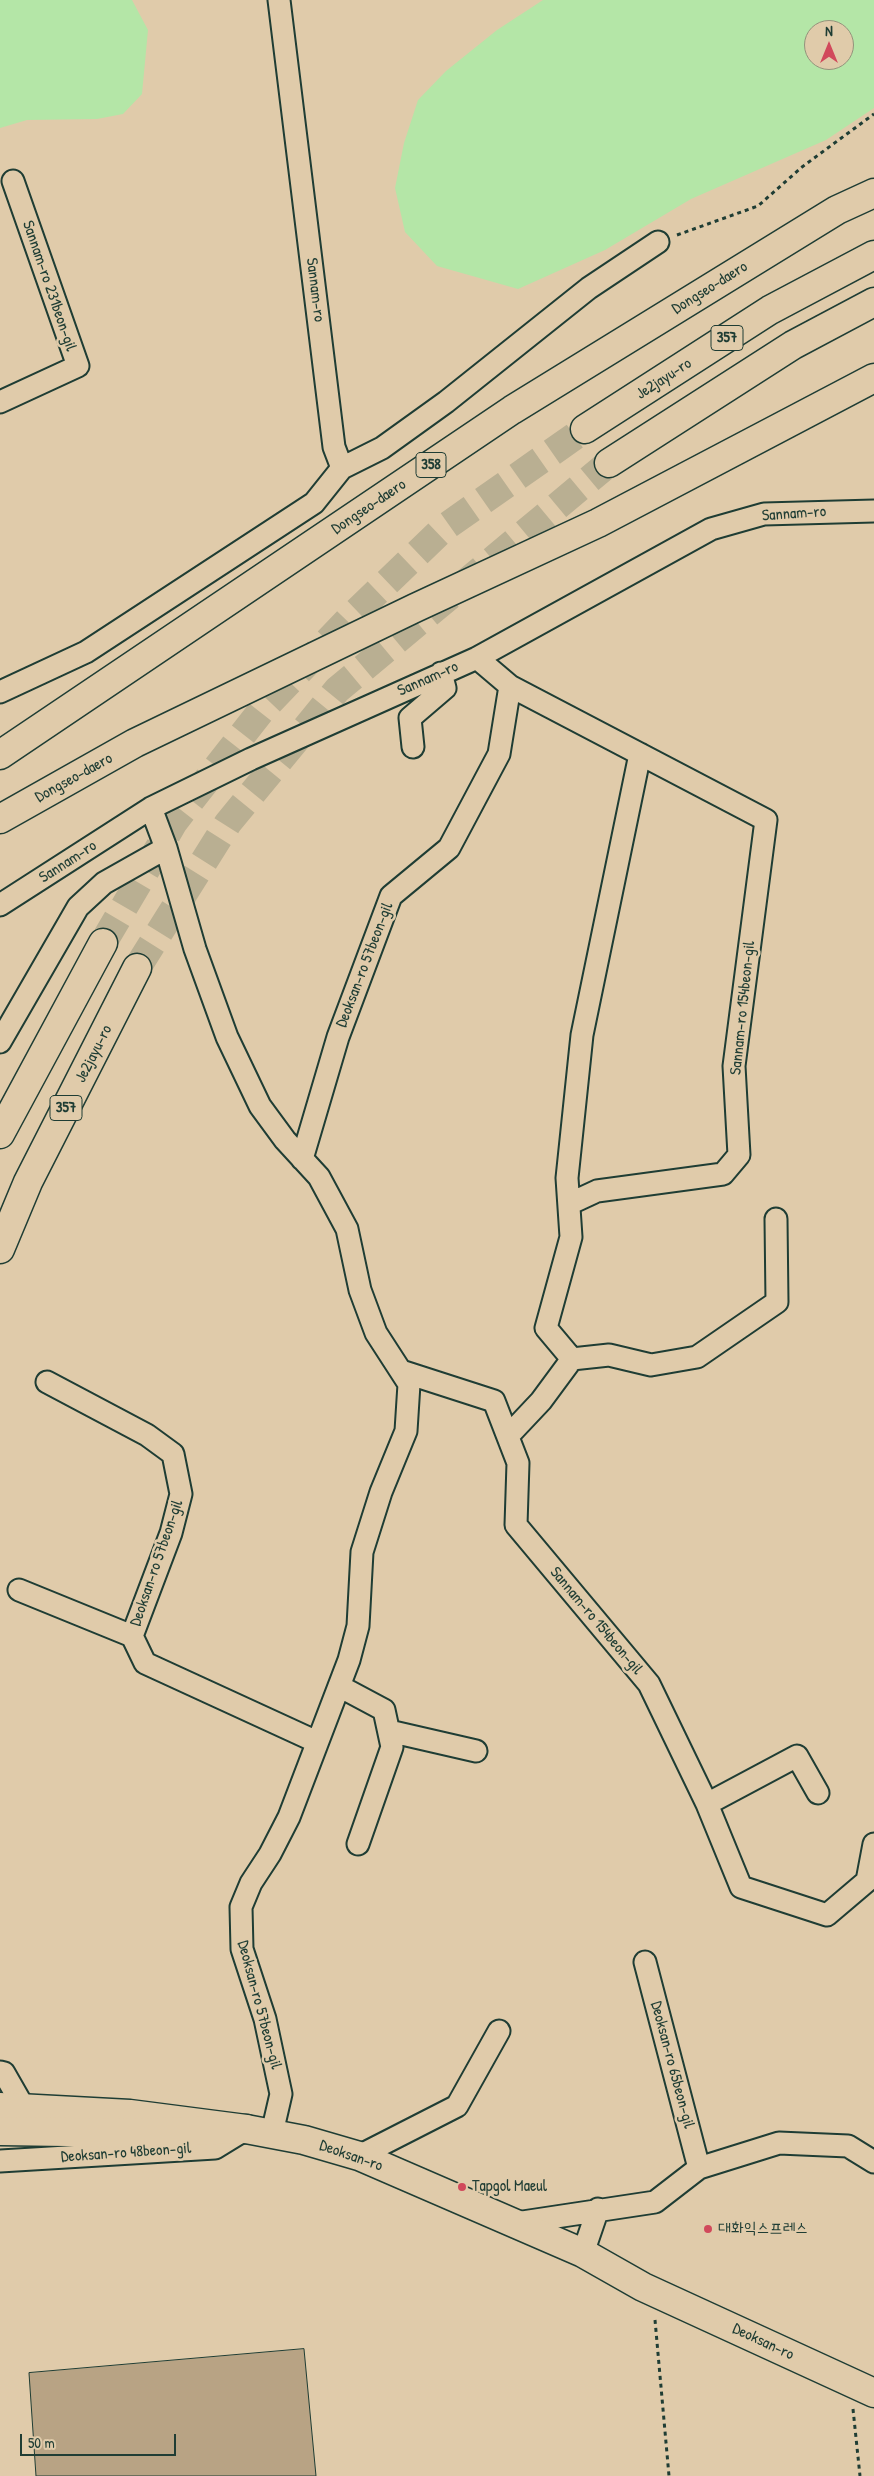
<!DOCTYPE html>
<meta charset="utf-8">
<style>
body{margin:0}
#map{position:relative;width:874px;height:2476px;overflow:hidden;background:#e0cbaa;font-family:"Patrick Hand",sans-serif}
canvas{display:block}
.north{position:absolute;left:804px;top:20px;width:50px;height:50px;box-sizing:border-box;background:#e0cbaa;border:1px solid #93927b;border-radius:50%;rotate:0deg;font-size:14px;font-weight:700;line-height:20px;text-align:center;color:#1f3d34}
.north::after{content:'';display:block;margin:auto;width:18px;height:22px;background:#d1495b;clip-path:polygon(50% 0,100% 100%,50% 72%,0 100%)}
.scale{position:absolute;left:20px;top:2434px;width:156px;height:22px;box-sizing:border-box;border:2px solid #1f3d34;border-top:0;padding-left:6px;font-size:15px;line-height:18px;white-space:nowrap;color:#1f3d34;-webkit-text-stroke:4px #e0cbaa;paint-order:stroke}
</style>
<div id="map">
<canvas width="874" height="2476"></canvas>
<div class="north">N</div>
<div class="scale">50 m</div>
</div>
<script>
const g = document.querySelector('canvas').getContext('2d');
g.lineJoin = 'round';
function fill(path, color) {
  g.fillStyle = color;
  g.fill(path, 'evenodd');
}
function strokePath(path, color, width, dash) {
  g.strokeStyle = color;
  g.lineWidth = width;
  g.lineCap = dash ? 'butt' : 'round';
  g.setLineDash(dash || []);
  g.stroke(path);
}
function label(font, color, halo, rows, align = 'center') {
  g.font = font + ' "Patrick Hand","Poor Story",sans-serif';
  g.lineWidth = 5;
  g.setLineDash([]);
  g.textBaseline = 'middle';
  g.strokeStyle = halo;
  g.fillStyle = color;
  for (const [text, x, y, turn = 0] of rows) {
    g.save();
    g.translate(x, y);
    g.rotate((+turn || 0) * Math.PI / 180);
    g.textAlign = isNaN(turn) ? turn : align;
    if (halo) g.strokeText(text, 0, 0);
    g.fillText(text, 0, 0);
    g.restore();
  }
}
const green = new Path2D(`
 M0 0H132L148 30 142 94 123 114 97 119 27 120 0 128Z
 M543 0H874V108L826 140 691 199 605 250 518 289 437 266 405 232 395 188 404 143 418 100 446 71 497 30ZM814 30H844V60H814Z`);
const building = new Path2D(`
 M304 2349 316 2476H36L29 2373Z`);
const highwayTunnel = new Path2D(`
 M103 943 174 822 261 711 352 616 444 528 585 429
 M137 968 228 823 337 690 609 463`);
const path = new Path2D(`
 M677 235 758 206 802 167 874 114
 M655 2320 669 2476
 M853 2409 860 2476`);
const street = new Path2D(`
 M279 0 334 447 342 468
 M0 402 78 366 13 181
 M477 658 510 686 766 820 734 1066 739 1155 723 1174 597 1191 569 1204
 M0 692 86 652 314 503 342 468 382 448 446 402 589 288 658 242
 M413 747 410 718 445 688 441 673
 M151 808 166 848 195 949 227 1037 260 1106 285 1140 319 1177 347 1229 360 1290 376 1333 409 1384 406 1431 381 1492 362 1552 358 1626 349 1660 289 1817 270 1854 251 1883 241 1907 242 1949 265 2019 281 2094 272 2133
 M0 905 151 808 251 759 477 658 711 529 764 514 874 511
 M0 1042 78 907 104 883 166 848
 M302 1159 338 1037 391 896 449 848 499 754 510 686
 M572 1359 609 1355 651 1365 697 1357 777 1302 776 1219
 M401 1371 494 1401 518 1463 516 1525 649 1684 707 1804 741 1887 827 1915 867 1881 874 1844
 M47 1382 147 1435 173 1454 181 1494 171 1533 132 1636 145 1663 317 1742
 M508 1436 541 1401 572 1359 546 1328 571 1237 567 1178 582 1035 640 754
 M19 1590 132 1636
 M339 1686 384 1710 392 1747 358 1844
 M389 1731 476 1751
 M707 1804 797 1756 818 1793
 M645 1962 699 2168
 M0 2072 4 2073 24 2108
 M359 2156 457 2106 499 2031
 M0 2161 215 2148 246 2129
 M516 2223 655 2202 699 2168 779 2143 848 2146 874 2162
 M583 2253 598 2209`);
const secondary = new Path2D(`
 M0 2107 130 2114 246 2129 304 2140 359 2156 583 2253 643 2287 874 2393`);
const highway = new Path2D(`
 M585 429 770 310 874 255
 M609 463 793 345 874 302
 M0 755 512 410 837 210 874 193
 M0 819 135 743 415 608 598 523 874 378
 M0 1134 103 943
 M0 1249 28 1182 137 968
 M0 2131 133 2133 246 2129`);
const markers = [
 [462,2187,5,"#d1495b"],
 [708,2229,5,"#d1495b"]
];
const shields = [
 [727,338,32],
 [431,465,30],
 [66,1108,32]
];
const shieldNames = [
 ["357",727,338],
 ["358",431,465],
 ["357",66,1108]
];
const streetNames = [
 ["Sannam-ro 231beon-gil",49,286,71],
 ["Dongseo-daero",710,288,-32],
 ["Sannam-ro",315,290,83],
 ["Je2jayu-ro",664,379,-33],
 ["Dongseo-daero",369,507,-34],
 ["Sannam-ro",794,514,-4],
 ["Sannam-ro",428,679,-24],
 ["Dongseo-daero",74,778,-29],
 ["Sannam-ro",68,862,-33],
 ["Deoksan-ro 57beon-gil",365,965,-69],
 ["Sannam-ro 154beon-gil",743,1008,-84],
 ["Je2jayu-ro",94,1054,-63],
 ["Deoksan-ro 57beon-gil",157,1563,-71],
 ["Sannam-ro 154beon-gil",596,1621,50],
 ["Deoksan-ro 57beon-gil",259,2005,75],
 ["Deoksan-ro 65beon-gil",672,2065,75],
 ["Deoksan-ro 48beon-gil",126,2153,-4],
 ["Deoksan-ro",351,2156,19],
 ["Deoksan-ro",763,2342,25]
];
const poiNames = [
 ["Tapgol Maeul",472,2187],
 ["대화익스프레스",718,2229]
];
fill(green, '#b4e6a7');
fill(building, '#b8a384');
strokePath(building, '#1f3d34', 1);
strokePath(highwayTunnel, '#b9af92', 28, [28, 14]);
strokePath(street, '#1f3d34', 25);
strokePath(secondary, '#1f3d34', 31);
strokePath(highway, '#1f3d34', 31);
strokePath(path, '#1f3d34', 3, [4, 4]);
strokePath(street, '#e0cbaa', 21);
strokePath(secondary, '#e0cbaa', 28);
strokePath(highway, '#e0cbaa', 28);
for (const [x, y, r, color] of markers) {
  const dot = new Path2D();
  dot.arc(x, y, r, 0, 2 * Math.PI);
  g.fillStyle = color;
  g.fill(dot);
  strokePath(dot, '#e0cbaa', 2);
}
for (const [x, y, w] of shields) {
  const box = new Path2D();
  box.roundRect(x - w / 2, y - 12.5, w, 25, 4);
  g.fillStyle = '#e0cbaa';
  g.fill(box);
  strokePath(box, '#1f3d34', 1);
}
label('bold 15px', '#1f3d34', null, shieldNames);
label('16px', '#1f3d34', '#e0cbaa', streetNames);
label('16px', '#1f3d34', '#e0cbaa', poiNames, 'left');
</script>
